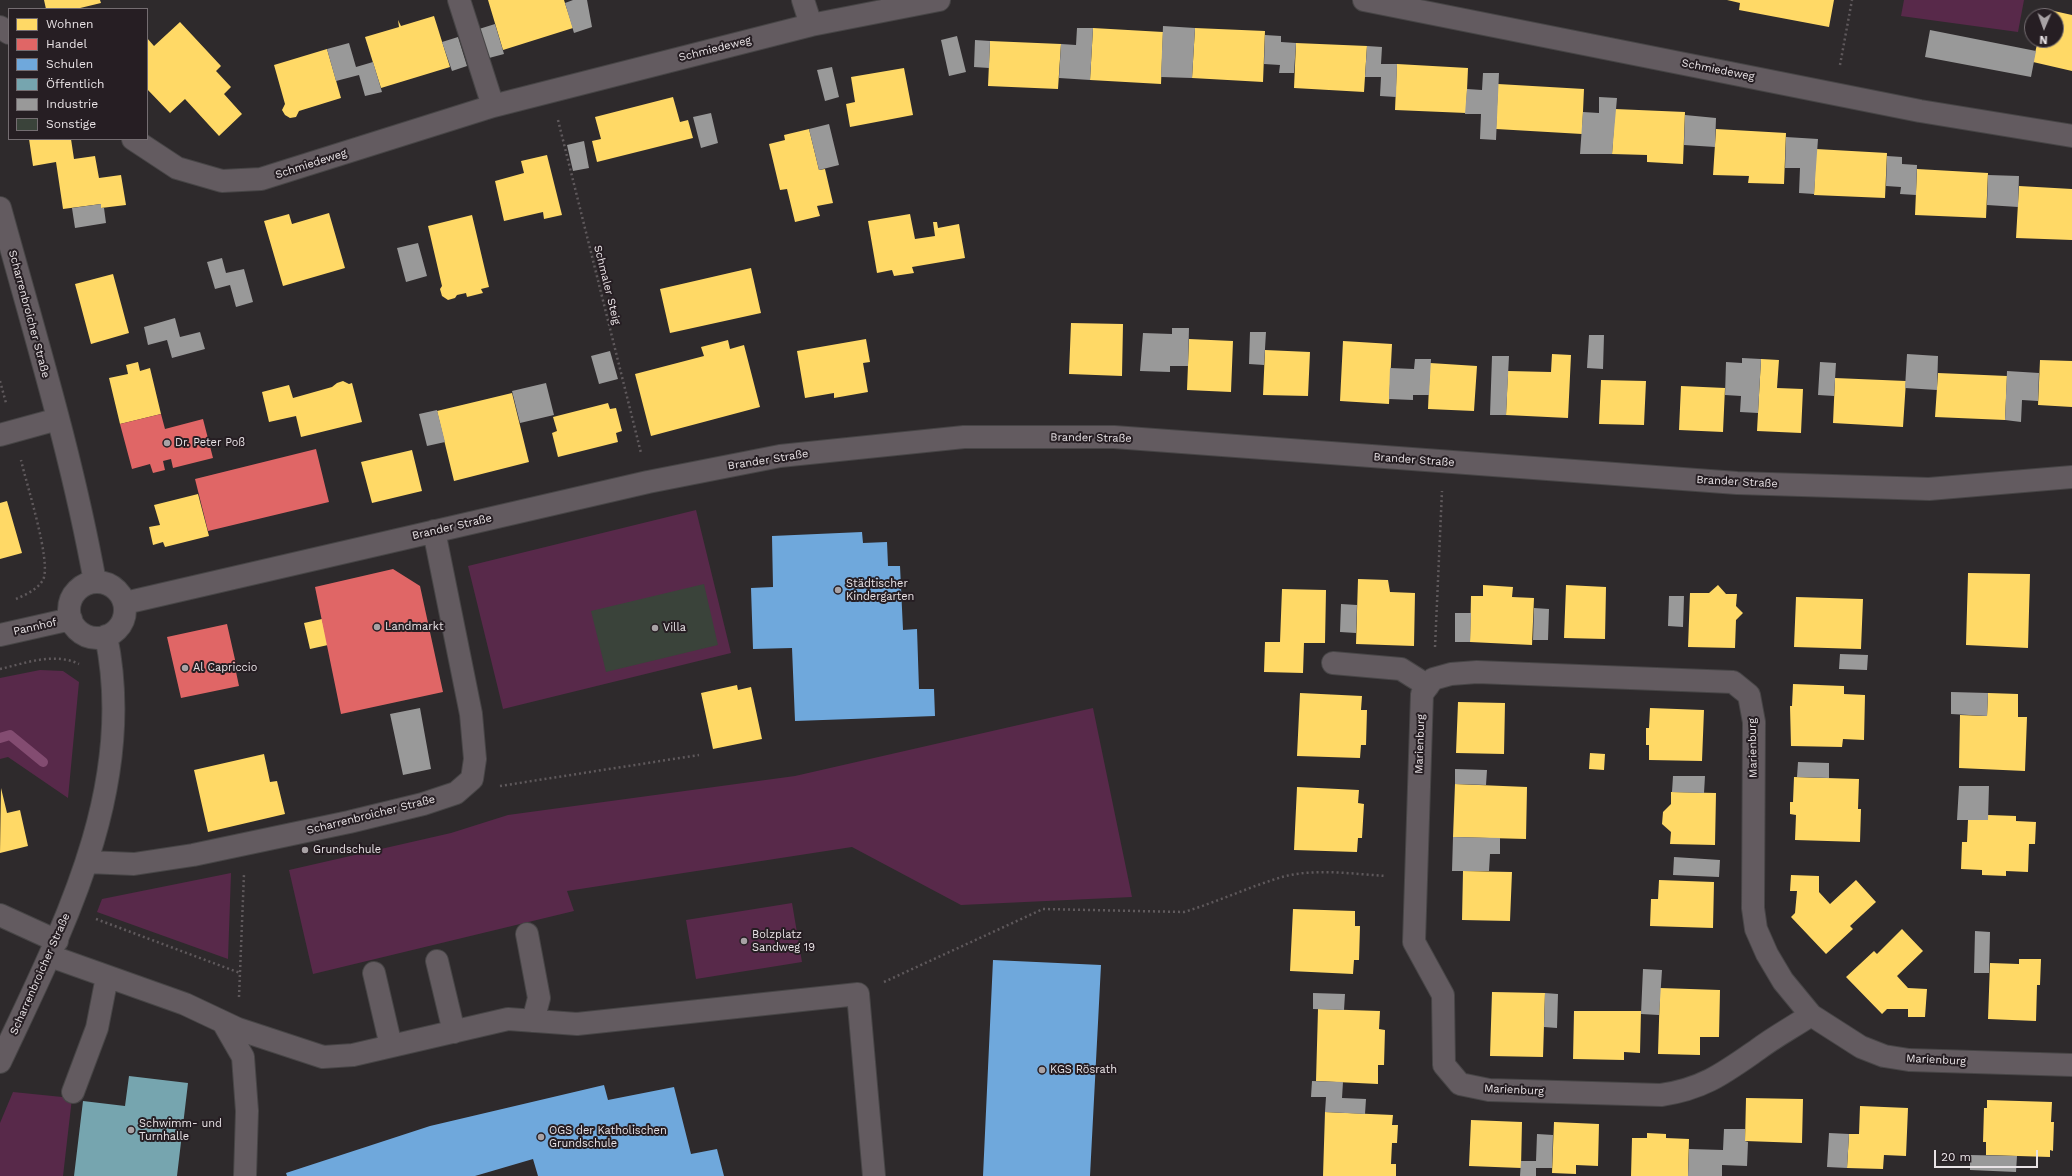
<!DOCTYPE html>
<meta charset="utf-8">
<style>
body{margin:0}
#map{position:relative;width:2072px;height:1176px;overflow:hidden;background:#2e2a2c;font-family:"Work Sans",sans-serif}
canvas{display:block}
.legend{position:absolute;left:8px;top:8px;width:140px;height:132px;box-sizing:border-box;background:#261e23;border:1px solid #746d71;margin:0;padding:5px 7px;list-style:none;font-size:12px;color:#e9e3e6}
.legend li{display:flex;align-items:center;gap:8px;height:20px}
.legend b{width:20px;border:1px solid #746d71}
.north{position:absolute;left:2024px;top:8px;width:40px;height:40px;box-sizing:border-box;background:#261e23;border:1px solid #746d71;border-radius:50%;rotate:182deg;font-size:11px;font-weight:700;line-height:16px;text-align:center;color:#e9e3e6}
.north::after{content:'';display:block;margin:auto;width:14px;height:18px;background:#a8a2a5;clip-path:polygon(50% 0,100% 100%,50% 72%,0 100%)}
.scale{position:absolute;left:1934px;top:1150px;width:104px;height:18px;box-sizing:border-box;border:2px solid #e9e3e6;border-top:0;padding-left:5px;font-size:12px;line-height:14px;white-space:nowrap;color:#e9e3e6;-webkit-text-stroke:3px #261e23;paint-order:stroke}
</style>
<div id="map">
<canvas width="2072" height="1176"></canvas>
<ul class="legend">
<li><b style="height:11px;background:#ffd966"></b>Wohnen</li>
<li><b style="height:11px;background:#e06666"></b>Handel</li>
<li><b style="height:11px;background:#6fa8dc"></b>Schulen</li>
<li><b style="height:11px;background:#76a5af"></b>Öffentlich</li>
<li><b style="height:11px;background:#999"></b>Industrie</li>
<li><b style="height:11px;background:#3a433a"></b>Sonstige</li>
</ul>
<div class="north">N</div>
<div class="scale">20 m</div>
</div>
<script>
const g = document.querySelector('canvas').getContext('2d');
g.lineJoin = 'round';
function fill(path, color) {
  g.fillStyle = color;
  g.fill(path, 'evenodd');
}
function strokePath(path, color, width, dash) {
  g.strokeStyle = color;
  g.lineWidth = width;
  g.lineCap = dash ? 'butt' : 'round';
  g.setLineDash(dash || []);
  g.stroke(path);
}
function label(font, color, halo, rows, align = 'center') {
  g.font = font + ' "Work Sans",sans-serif';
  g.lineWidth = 4;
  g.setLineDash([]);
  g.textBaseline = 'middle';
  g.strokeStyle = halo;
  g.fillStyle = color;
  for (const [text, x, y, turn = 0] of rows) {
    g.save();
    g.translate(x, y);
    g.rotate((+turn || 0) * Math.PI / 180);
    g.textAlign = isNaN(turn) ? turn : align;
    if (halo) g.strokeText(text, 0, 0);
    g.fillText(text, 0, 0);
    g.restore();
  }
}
const green = new Path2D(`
 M1904 0H2024L2018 32 1901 16Z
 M696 510 731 653 503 709 468 566Z
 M40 670 63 671 79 682 68 798 8 757 0 759V678Z
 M1093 708 1132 897 961 905 852 847 567 891 574 911 313 974 289 870 451 833 508 815 795 776Z
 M231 873 228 959 97 912 102 899Z
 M792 903 802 962 696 979 686 920Z
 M13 1092 72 1098 63 1176H0V1123Z`);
const homes = new Path2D(`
 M44 0H100L101 3 76 9H46Z
 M488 0H564L573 28 503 50Z
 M1727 0H1834L1829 27 1739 10 1740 3Z
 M2045 9 2072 15V71L2033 62 2038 40H2056V16H2044Z
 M434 16 450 67 381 88 365 37 399 27 398 20 401 26Z
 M180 22 221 66 216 71 231 87 224 94 242 114 219 136 185 99 170 113 147 89V38L154 46Z
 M1093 28 1163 32 1161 84 1090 80Z
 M1195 28 1265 31 1263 82 1192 78Z
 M990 41 1061 44 1058 89 988 86Z
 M1296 43 1367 46 1364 92 1294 88Z
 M327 49 341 98 299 111 296 117 290 118 285 115 282 110 285 104 274 65Z
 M1397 64 1468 68 1466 113 1395 110Z
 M904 68 913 115 850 127 846 104 855 102 851 77Z
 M1498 84 1584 89 1582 134 1496 129Z
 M673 97 680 122 688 120 693 138 597 162 592 141 601 139 595 117Z
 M1615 109 1685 112 1683 164 1647 162V155L1612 154Z
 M809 129 819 170 825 169 833 203 817 206 820 216 795 222 787 189 780 190 769 144 785 140 784 135Z
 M1716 129 1786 133 1784 184 1748 183 1749 176 1713 175Z
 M29 139H71L74 159 95 156 99 178 121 175 126 205 101 208V204L63 209 56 162 33 166Z
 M1816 149 1887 153 1885 198 1814 195Z
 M547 155 562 215 544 219 543 212 504 221 495 181 524 173 521 161Z
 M1917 169 1988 173 1986 218 1915 215Z
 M2019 186 2072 189V240L2016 238Z
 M329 213 345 268 283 286 264 221 289 214 292 224Z
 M910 214 915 239 935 236 933 222H937L938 228 959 224 965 258 912 267 914 273 894 276 892 270 877 273 868 221Z
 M472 215 489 287 481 289 483 293 467 297 466 293 457 295 455 298 448 300 442 296 440 289 442 286 428 226Z
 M751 268 761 313 670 333 660 289Z
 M113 274 129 333 91 344 75 284Z
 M1071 323 1123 324 1122 376 1069 374Z
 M866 339 870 362 863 363 868 392 834 398V393L805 398 797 351Z
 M1189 339 1233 341 1231 392 1187 390Z
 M728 340 730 349 744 345 760 407 651 436 635 374 704 356 701 347Z
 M1343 341 1392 344 1389 404 1340 401Z
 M1265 350 1310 352 1308 396 1263 395Z
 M1552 354 1571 355 1568 418 1506 415 1508 371 1551 372Z
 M1761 359 1779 360 1777 388 1803 389 1801 433 1757 431Z
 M2040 360 2072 361V407L2038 405Z
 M138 362 140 371 150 368 161 414 120 424 109 378 128 374 126 365Z
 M1430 363 1477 366 1474 411 1428 409Z
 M1938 373 2007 376 2005 420 1935 417Z
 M1835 378 1906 381 1903 427 1833 423Z
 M1601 380 1646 381 1644 425 1599 424Z
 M343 381 349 384 352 383 362 422 301 437 296 416 269 422 262 392 289 385 293 398 332 387 337 383Z
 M1681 386 1725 388 1723 432 1679 430Z
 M512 393 529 462 454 481 437 411Z
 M608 403 610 409 616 408 622 431 616 433 618 442 558 457 552 433 557 431 553 417Z
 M412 450 422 491 372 503 361 462Z
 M198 494 209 536 165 547 163 542 153 545 149 527 160 525 154 505Z
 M7 501 22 553 0 559V503Z
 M1968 573 2030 574 2028 648 1966 645Z
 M1358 579 1388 580 1390 592 1415 593 1414 646 1356 644Z
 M1483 585 1513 587 1512 597 1534 598 1532 645 1470 642 1471 596H1483Z
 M1566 585 1606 587 1605 639 1564 638Z
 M1718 585 1726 594H1737L1736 606 1743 613 1736 620 1735 648 1688 647 1690 593H1709Z
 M1282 589 1326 590 1325 643H1304L1303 673 1264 672 1265 642H1280Z
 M1796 597 1863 599 1861 649 1794 647Z
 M322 619 328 645 310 649 304 623Z
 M1793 684 1844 686V694L1865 695 1864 740 1843 739 1842 747 1791 746 1790 706H1792Z
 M737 685 738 690 751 687 762 739 713 749 701 693Z
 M1300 693 1362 696 1361 710H1367L1366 745H1361L1360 758 1297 756Z
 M1988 693 2018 694V717H2027L2025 771 1959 768 1960 715 1987 716Z
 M1458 702 1505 703 1504 754 1456 753Z
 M1650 708 1704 710 1702 761 1649 760V745H1646V728H1649Z
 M1590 753 1605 754 1604 770 1589 769Z
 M264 754 270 782 277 781 285 814 208 832 194 770Z
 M1794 777 1859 779 1858 809H1861L1860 842 1795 840 1796 815 1790 814V802H1793Z
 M1455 784 1527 787 1526 839 1453 837Z
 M1297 787 1359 790 1358 803 1364 804 1362 838H1358L1357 852 1294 850Z
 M1 788 7 813 20 810 28 846 0 853Z
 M1671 792 1716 793 1715 845 1670 844 1671 832 1662 824 1663 812 1671 804Z
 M1988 815 2016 816V821L2036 822 2035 844H2029L2028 872 2006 871V876L1982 875V870L1961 869 1962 842H1967L1968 820H1988Z
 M1463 871 1512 872 1510 921 1462 920Z
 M1791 875 1819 876V892L1830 904 1856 880 1876 902 1850 926 1853 929 1826 954 1791 917 1795 913 1797 891H1790Z
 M1659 880 1714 882 1713 928 1650 926 1651 899H1658Z
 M1293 909 1355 911V926H1360L1359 960H1354L1353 974 1290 971Z
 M1902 929 1923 951 1897 976 1908 988 1927 989 1925 1017H1908V1009H1887L1882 1014 1846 977 1874 951 1877 954Z
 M2019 959H2041L2040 985H2037L2036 1021 1988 1019 1990 963 2019 964Z
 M1660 988 1720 990 1719 1037H1700V1055L1658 1054Z
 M1492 992 1545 993 1543 1057 1490 1056Z
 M1318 1009 1380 1011 1379 1029 1385 1030 1384 1065H1378V1084L1316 1081Z
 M1574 1011H1641L1640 1053 1624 1052V1060L1573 1059Z
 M1746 1098 1803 1099 1802 1143 1745 1141Z
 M1987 1100 2052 1102 2051 1122H2054L2053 1151 2050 1150V1157L1986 1155V1142H1983L1984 1108H1987Z
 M1860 1106 1908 1108 1906 1156 1884 1155 1883 1169 1847 1168 1849 1134H1859Z
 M1325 1112 1393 1115 1392 1125H1398L1397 1143H1392L1391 1164H1396V1176H1323Z
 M1471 1120 1522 1122 1521 1168 1469 1166Z
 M1554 1122 1599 1124 1598 1166 1576 1165V1174L1552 1173Z
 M1647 1133 1666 1134V1138L1689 1139 1688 1176H1631L1632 1138H1647Z`);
const shops = new Path2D(`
 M161 414 165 429 203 419 213 458 173 468 171 459 163 461 165 470 153 473 150 464 132 469 120 424Z
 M316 449 329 502 208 531 195 479Z
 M393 569 420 586 443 692 341 714 315 587Z
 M227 624 236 664 240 663V666L235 667 239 686 181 698 167 637Z`);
const schools = new Path2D(`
 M862 532 863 543 887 542 888 566H900L903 630 917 629 919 689H934L935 716 795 721 792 648 753 649 751 588 773 587 772 536Z
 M993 960 1101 965 1090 1176H983Z
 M604 1085 608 1100 674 1087 691 1154 717 1149 724 1176H538L533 1159 475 1176H287L286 1173 430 1126Z`);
const public = new Path2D(`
 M129 1076 188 1083 177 1176H74L83 1101 125 1106Z`);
const industry = new Path2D(`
 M573 0H587L592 27 574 33 565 3Z
 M495 24 504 54 489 58 479 29Z
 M1163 26 1195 28 1192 78 1161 77Z
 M1077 28H1093L1090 80 1059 78 1061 44 1076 45Z
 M1930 30 2036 51 2031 77 1925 57Z
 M1265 35 1281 36V42L1296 43 1294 73H1279L1280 65 1264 64Z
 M957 36 966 72 949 76 941 40Z
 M458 37 467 66 452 71 442 42Z
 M975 40 990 41 989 68 974 67Z
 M349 43 356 67 373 62 382 92 365 96 359 75 336 81 327 49Z
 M1367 46 1382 47 1381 64H1397L1396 97 1380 96 1381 77H1365Z
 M832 67 839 97 825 101 817 70Z
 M1483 73H1499L1496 140 1480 139 1481 114H1465L1467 89 1482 90Z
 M1599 97 1617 98 1612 154H1580L1583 112 1599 113Z
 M711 113 718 143 701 148 693 117Z
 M1685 115 1716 118 1715 147 1684 145Z
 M829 124 839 165 819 170 809 129Z
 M1786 137 1818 139 1814 194 1799 193 1800 168H1785Z
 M584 141 589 168 573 171 567 145Z
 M1887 156 1902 157V164L1917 165 1916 195 1900 194 1901 187 1886 186Z
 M1988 175 2019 176 2018 207 1987 205Z
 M101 204V208H104L106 223 75 228 72 208Z
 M418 243 427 276 406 282 397 248Z
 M222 258 226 273 244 269 253 302 236 307 230 285 215 289 207 262Z
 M175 318 180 337 200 332 205 349 172 358 167 340 148 345 144 327Z
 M1172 328H1189L1188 366H1170V372L1140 371 1143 333 1172 334Z
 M1250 332H1266L1264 365 1249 364Z
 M1589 335H1604L1603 369 1587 368Z
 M610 351 618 379 599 384 591 356Z
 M1907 354 1938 356 1937 390 1905 388Z
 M1492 356H1509L1506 415H1490Z
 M1742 358 1761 359 1758 413 1740 412 1741 396 1725 395 1726 362 1742 363Z
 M1415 359H1431L1429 395H1413V400L1389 399 1390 368 1414 369Z
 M1820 362 1836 363 1834 396 1818 395Z
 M2007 371 2039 373 2038 401 2022 400 2021 422 2005 420Z
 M546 383 554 415 520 423 512 391Z
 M437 410 445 442 427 446 419 414Z
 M1669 596H1684L1683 627 1668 626Z
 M1341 604 1357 605 1356 633 1340 632Z
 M1534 608 1549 609 1548 640H1533Z
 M1455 613H1471L1470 642H1455Z
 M1840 654 1868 655 1867 670 1839 669Z
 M1951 692 1988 693 1987 716 1951 714Z
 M420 708 431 769 403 775 390 714Z
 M1798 762 1829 763V778L1797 777Z
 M1455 769 1487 770 1486 785 1455 784Z
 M1673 776H1705L1704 793 1672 792Z
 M1959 786H1989L1988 820H1957Z
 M1453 837 1500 838V854H1490L1489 871H1452Z
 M1674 857 1720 860 1719 877 1673 875Z
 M1975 931 1990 932 1989 973H1974Z
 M1643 969 1662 970 1659 1015 1641 1014Z
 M1313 993 1345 994 1344 1010 1313 1009Z
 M1545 993 1558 994 1557 1028 1544 1027Z
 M1312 1081 1343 1082 1342 1098 1366 1099 1365 1114 1325 1112 1326 1097H1311Z
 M1724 1129H1745V1141L1748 1142 1747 1166 1722 1165V1176H1688L1689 1149 1723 1150Z
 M1829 1133 1849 1134 1847 1168 1827 1167Z
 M1537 1134 1553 1135 1552 1168H1536V1176H1520L1521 1161H1536Z
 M1970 1155 2017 1156 2016 1172 1970 1170Z`);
const stream = new Path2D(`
 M0 738 10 735 43 762`);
const building = new Path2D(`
 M704 584 718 645 606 672 591 611Z`);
const path = new Path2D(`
 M1840 65 1852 0
 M558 120 641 453
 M0 381 6 403
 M16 599C25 595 37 590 43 580 52 562 26 483 21 460
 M1435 647 1442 491
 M0 669C26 663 54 652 79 664
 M500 786 699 755
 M96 919 240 973
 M884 982 1043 909 1184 912C1217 902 1249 887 1282 877 1315 868 1353 874 1386 876
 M239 997 244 874`);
const minor = new Path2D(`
 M459 0 493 106
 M803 0 811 25
 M1364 0 1920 111 2072 136
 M0 27 9 33
 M133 139 177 168 222 181 261 179 493 106 811 25 939 0
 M0 208C34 332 72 455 95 582
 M0 435 58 419
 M69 610a28 28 0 1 1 56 0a28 28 0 1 1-56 0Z
 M125 603 648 482 780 456 964 437H1114L1737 483 1929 489 2072 477
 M0 635 71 619
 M1333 663 1401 669 1428 686
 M87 862 134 864 193 855 349 822 423 804 456 793 472 779 475 759 471 714 434 531
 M0 915 57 941
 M527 934 539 998 533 1021
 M50 956 185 1004 238 1029 323 1057 353 1055 508 1019 577 1024 858 994 874 1176
 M437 961 454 1032
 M374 973 391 1046
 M1811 1015C1793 1027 1774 1037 1757 1050 1724 1073 1703 1089 1661 1095L1489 1090 1460 1084 1444 1065 1443 995 1414 942 1422 694 1433 679 1451 674 1477 672 1733 682 1749 695 1754 722 1753 908 1756 929 1767 954 1783 981 1811 1015 1861 1047 1884 1056 1909 1060 2072 1065
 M224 1024 243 1057 247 1111 245 1176
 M0 1062C62 930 138 787 106 636
 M73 1092 97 1028 107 977`);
const markers = [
 [167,443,4,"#a8a2a5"],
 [838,590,4,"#a8a2a5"],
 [377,627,4,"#a8a2a5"],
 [655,628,4,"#a8a2a5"],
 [185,668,4,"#a8a2a5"],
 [305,850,4,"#a8a2a5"],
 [744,941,4,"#a8a2a5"],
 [1042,1070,4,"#a8a2a5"],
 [131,1130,4,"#a8a2a5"],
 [541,1137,4,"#a8a2a5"]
];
const streetNames = [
 ["Schmiedeweg",715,49,-14],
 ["Schmiedeweg",1718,70,11],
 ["Schmiedeweg",311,164,-18],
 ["Schmaler Steig",607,285,76],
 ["Scharrenbroicher Straße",29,314,75],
 ["Brander Straße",1091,438,1],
 ["Brander Straße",768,460,-9],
 ["Brander Straße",1414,460,4],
 ["Brander Straße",1737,482,3],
 ["Brander Straße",452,527,-13],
 ["Pannhof",35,627,-13],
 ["Marienburg",1420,744,-88],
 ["Marienburg",1753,748,-91],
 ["Scharrenbroicher Straße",371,815,-14],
 ["Scharrenbroicher Straße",40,974,-66],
 ["Marienburg",1936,1060,3],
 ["Marienburg",1514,1090,3]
];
const poiNames = [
 ["Dr. Peter Poß",175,443],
 ["Städtischer",846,584],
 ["Kindergarten",846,597],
 ["Landmarkt",385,627],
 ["Villa",663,628],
 ["Al Capriccio",193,668],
 ["Grundschule",313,850],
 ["Bolzplatz",752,935],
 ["Sandweg 19",752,948],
 ["KGS Rösrath",1050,1070],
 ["Schwimm- und",139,1124],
 ["Turnhalle",139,1137],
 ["OGS der Katholischen",549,1131],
 ["Grundschule",549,1144]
];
fill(green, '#58294a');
fill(homes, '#ffd966');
fill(shops, '#e06666');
fill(schools, '#6fa8dc');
fill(public, '#76a5af');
fill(industry, '#999');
strokePath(stream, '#834c71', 10);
fill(building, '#3a433a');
strokePath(minor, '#474546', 24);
strokePath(path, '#5f595c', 2.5, [2, 3]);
strokePath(minor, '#635b60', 22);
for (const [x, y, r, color] of markers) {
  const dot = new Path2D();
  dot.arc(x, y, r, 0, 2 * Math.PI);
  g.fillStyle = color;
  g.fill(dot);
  strokePath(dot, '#261e23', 1.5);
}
label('11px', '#e9e3e6', '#261e23', streetNames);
label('11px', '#e9e3e6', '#261e23', poiNames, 'left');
</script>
